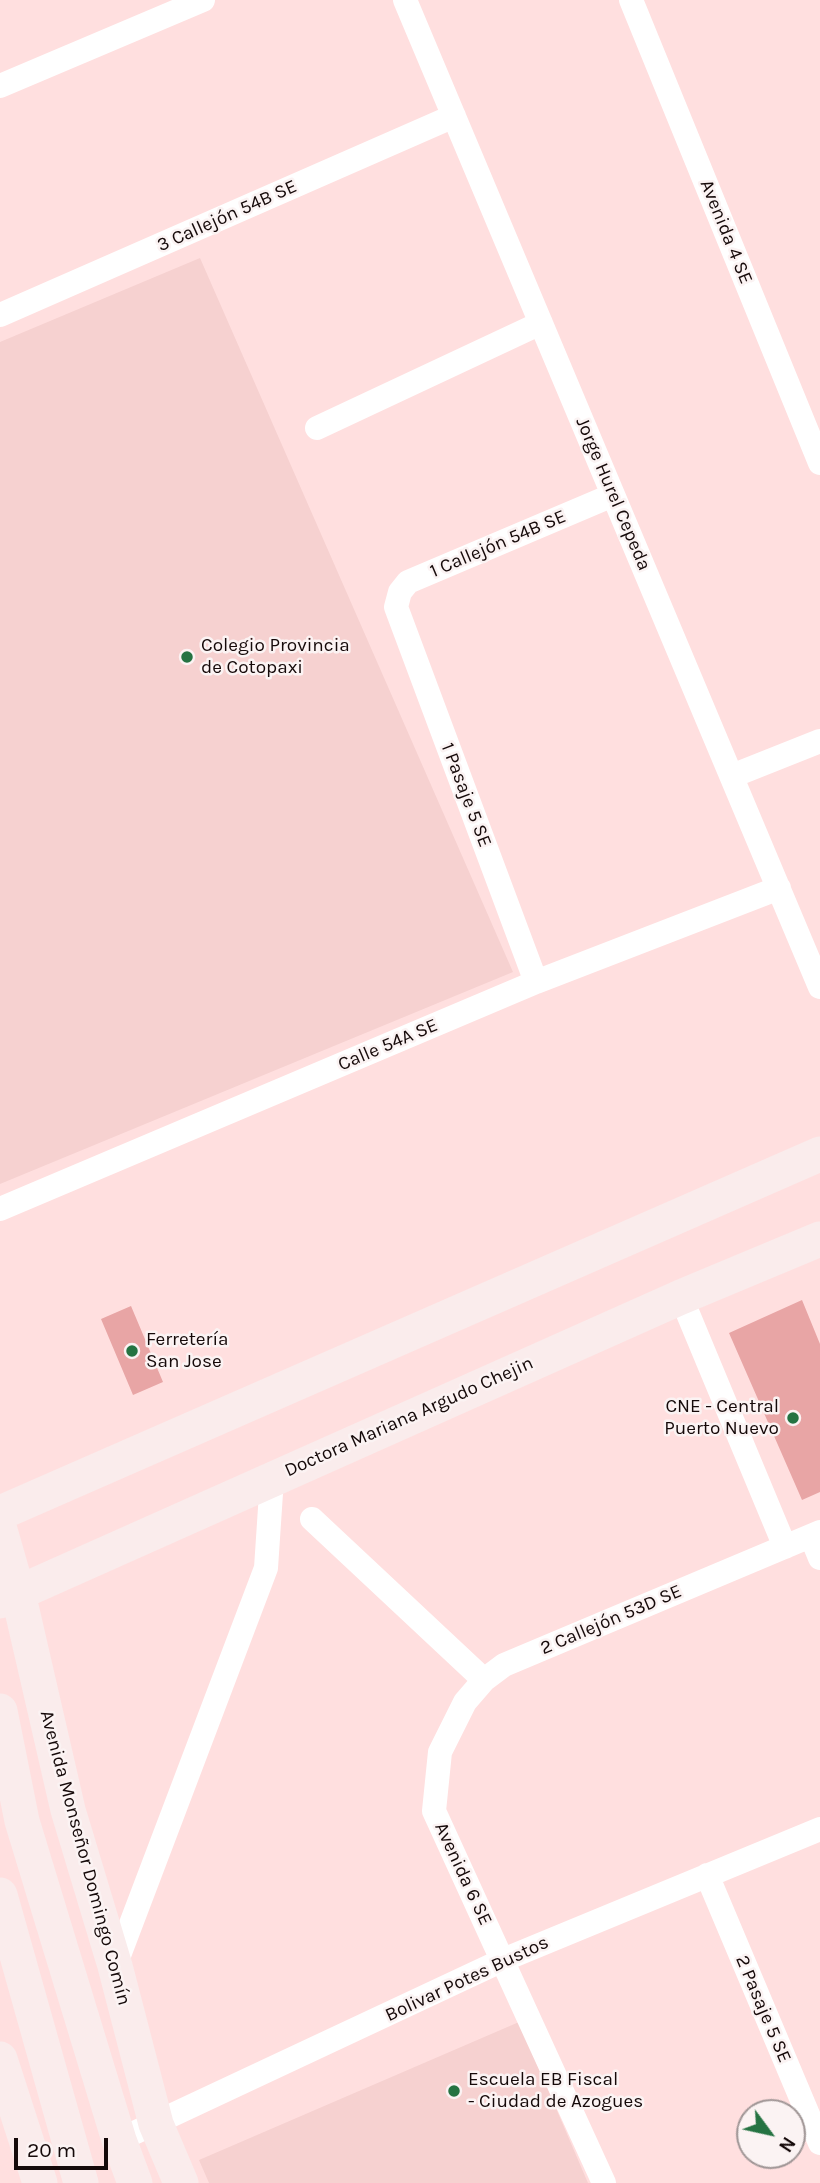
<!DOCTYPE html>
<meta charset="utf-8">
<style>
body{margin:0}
#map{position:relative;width:820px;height:2183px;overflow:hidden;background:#ffdfdf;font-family:Karla,sans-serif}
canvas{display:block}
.north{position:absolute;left:736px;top:2099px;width:70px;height:70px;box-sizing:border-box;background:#fbf3f3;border:2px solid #9f9595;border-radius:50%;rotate:123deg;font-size:19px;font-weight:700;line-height:28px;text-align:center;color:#150909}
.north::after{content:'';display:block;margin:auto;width:24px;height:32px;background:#257342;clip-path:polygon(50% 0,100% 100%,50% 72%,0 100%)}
.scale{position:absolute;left:14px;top:2138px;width:94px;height:32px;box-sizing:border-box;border:4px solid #150909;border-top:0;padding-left:9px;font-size:21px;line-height:24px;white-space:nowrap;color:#150909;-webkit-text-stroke:5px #fbf3f3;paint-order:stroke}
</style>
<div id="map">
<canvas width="820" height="2183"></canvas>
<div class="north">N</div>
<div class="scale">20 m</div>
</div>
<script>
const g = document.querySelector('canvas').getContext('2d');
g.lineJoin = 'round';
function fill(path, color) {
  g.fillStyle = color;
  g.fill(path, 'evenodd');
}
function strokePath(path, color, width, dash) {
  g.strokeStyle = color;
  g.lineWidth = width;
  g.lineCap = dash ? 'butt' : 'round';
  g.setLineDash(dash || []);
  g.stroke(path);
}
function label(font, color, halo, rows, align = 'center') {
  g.font = font + ' Karla,sans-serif';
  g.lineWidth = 5;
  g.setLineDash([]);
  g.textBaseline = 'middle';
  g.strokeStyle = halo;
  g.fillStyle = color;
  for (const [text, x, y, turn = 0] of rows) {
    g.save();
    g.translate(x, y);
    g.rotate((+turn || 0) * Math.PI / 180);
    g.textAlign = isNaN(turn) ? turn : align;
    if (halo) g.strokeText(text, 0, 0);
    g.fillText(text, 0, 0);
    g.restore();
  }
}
const built = new Path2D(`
 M200 258 513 972 0 1184V342Z
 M519 2022 588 2183H209L199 2160Z`);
const building = new Path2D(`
 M802 1300 820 1344V1492L802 1500 729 1333Z
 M131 1306 163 1382 133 1395 101 1319Z`);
const minor = new Path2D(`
 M405 0 820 987
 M631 0 820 463
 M0 86 203 0
 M0 315 454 116
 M317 428 541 323
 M732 776 820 741
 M536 982 396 607 400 592 408 582 613 495
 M0 1209 536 982 779 888
 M681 1297 785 1547
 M312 1519 484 1680
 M811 1536 820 1558
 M707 1875 820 2143
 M115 1966 266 1568 272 1478
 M119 2140 503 1960 820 1829
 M604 2183 434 1811 440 1752 465 1702 484 1680 504 1665 820 1532`);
const secondary = new Path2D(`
 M0 1513 820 1154
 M0 1530 18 1593 68 1810 115 1966 156 2124 181 2183
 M0 1601 681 1297 820 1239
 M0 1711 22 1821 119 2140 135 2183
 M0 1895 81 2183
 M0 2059 40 2183`);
const markers = [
 [187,657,7,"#257342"],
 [132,1351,7,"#257342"],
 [793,1418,7,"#257342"],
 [454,2091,7,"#257342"]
];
const streetNames = [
 ["3 Callejón 54B SE",227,216,-24],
 ["Avenida 4 SE",726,232,68],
 ["Jorge Hurel Cepeda",613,494,67],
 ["1 Callejón 54B SE",498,544,-23],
 ["1 Pasaje 5 SE",466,795,69],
 ["Calle 54A SE",388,1045,-23],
 ["Doctora Mariana Argudo Chejin",409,1417,-24],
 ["2 Callejón 53D SE",611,1620,-23],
 ["Avenida Monseñor Domingo Comín",85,1858,75],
 ["Avenida 6 SE",463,1874,65],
 ["Bolivar Potes Bustos",467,1979,-25],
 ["2 Pasaje 5 SE",763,2009,67]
];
const poiNames = [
 ["Colegio Provincia",201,646],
 ["de Cotopaxi",201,668],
 ["Ferretería",146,1340],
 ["San Jose",146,1362],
 ["CNE - Central",779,1407,"right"],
 ["Puerto Nuevo",779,1429,"right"],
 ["Escuela EB Fiscal",468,2080],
 ["- Ciudad de Azogues",468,2102]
];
fill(built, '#f6d1d0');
fill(building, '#e8a5a5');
strokePath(minor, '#fff', 24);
strokePath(secondary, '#faecec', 35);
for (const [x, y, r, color] of markers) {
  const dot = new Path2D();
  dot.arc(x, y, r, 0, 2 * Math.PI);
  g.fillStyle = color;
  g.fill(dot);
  strokePath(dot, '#fbf3f3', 2.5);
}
label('19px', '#150909', '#fbf3f3', streetNames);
label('19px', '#150909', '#fbf3f3', poiNames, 'left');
</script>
